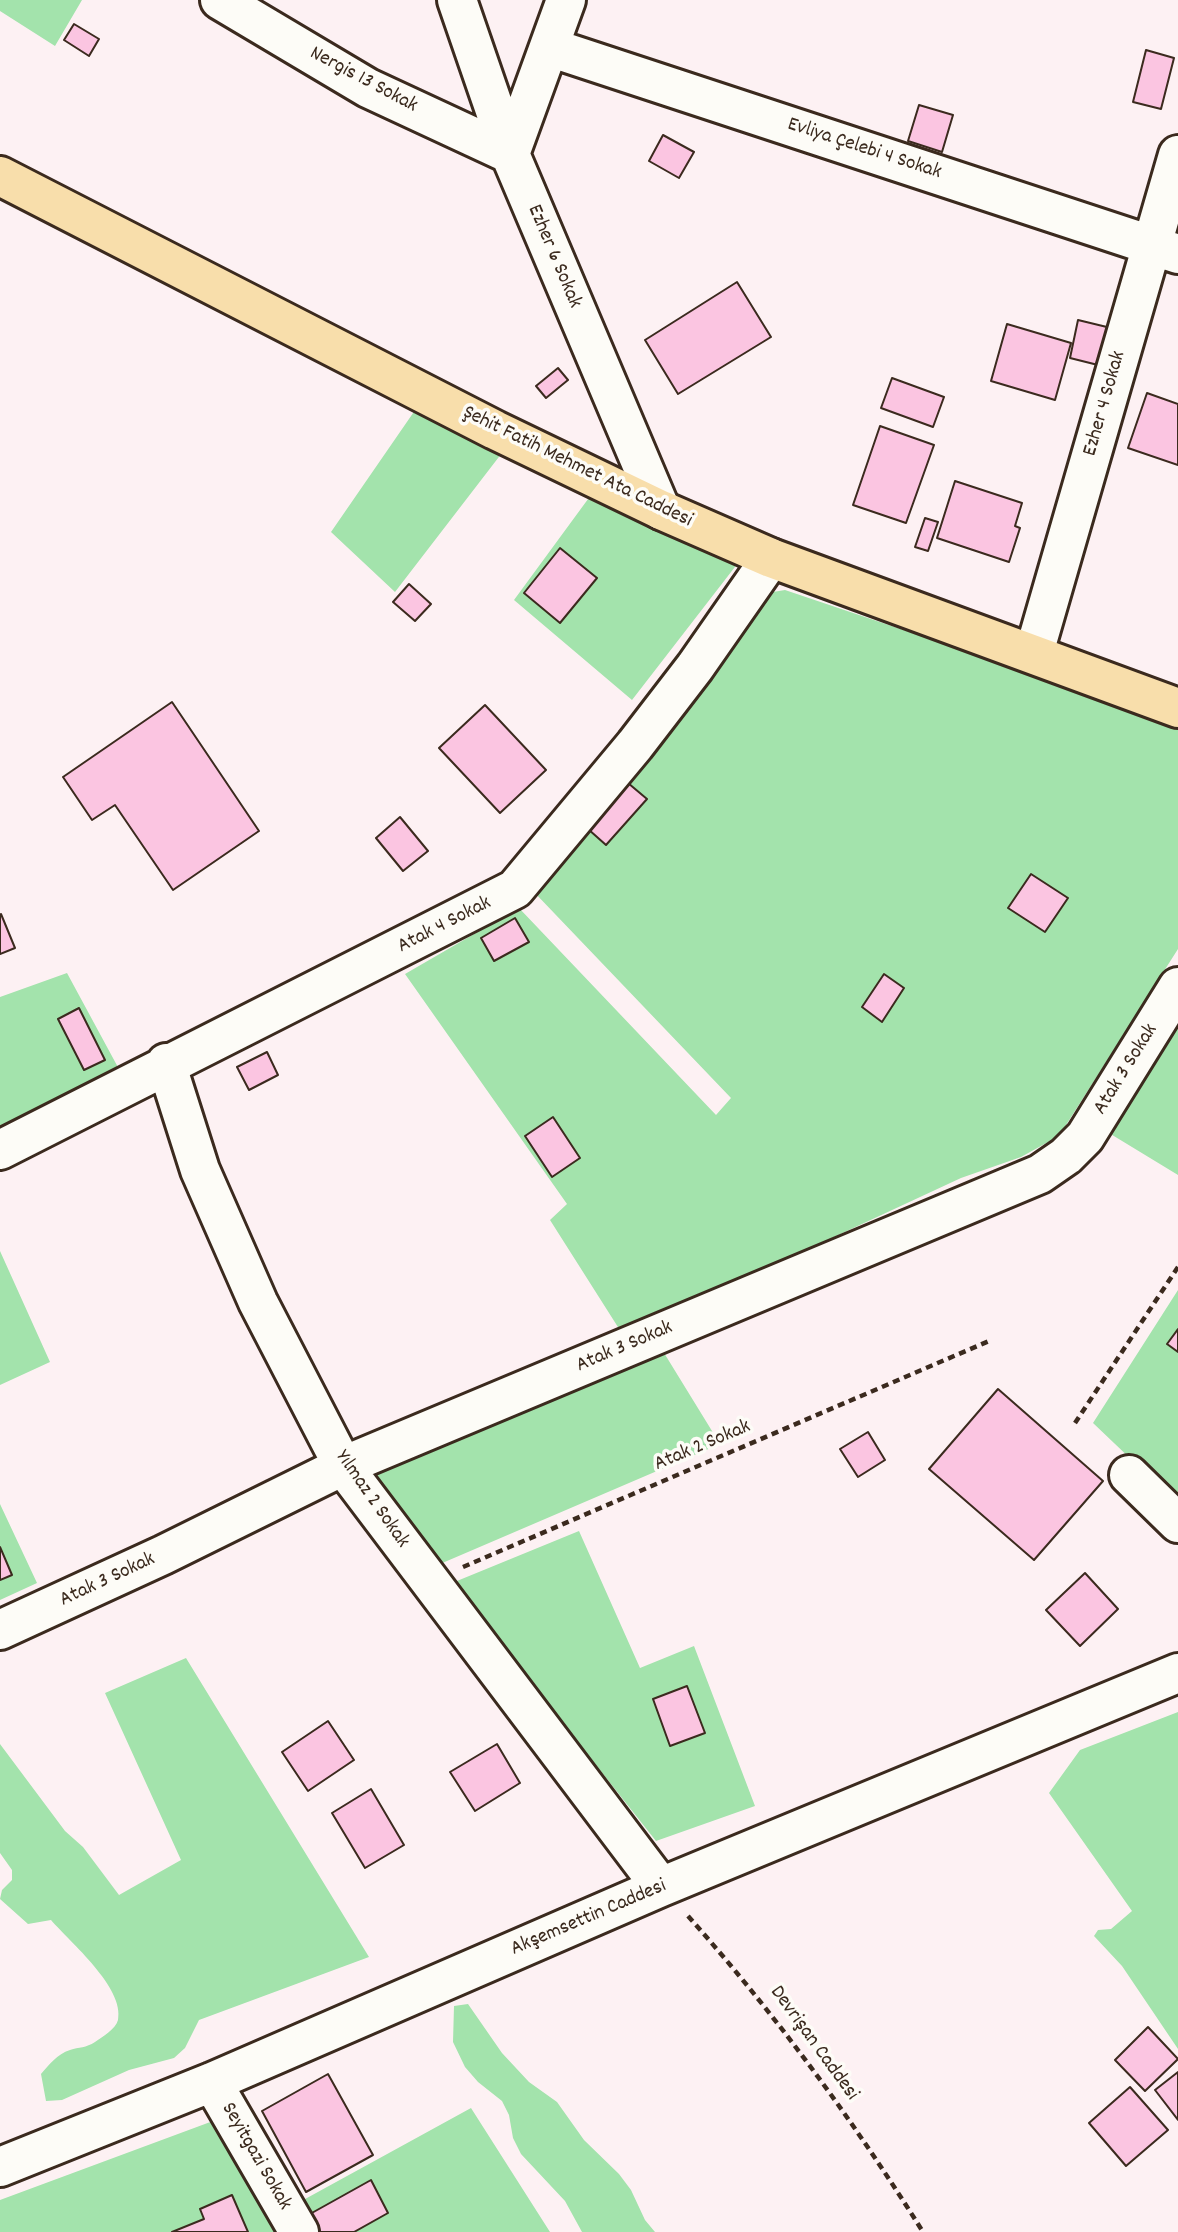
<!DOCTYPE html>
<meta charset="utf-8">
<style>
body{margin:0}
canvas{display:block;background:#fdf1f3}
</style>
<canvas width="1178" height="2232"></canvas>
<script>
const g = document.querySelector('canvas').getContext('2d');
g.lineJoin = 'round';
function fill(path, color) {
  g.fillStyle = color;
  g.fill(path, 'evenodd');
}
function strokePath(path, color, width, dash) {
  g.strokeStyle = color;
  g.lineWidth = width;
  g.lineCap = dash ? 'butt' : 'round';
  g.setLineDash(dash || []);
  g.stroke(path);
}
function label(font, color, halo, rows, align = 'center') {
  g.font = font + ' Dekko,sans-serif';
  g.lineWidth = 7;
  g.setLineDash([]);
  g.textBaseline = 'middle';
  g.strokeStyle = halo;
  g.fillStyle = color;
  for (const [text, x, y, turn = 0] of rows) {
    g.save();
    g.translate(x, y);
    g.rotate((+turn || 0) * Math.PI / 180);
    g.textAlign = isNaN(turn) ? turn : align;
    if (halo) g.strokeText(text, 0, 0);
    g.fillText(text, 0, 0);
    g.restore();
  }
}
const green = new Path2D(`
 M0 0H82L55 46 0 11Z
 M420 403 505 449 395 592 331 532Z
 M591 495 738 563 632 700 514 600Z
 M785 590 1108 699 1178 728V949L1059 1136 1021 1157 961 1178 623 1335 550 1220 567 1204 405 974 519 908 716 1115 731 1098 533 891 767 593Z
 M67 973 120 1071 0 1131V997Z
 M1178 1006V1175L1104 1130Z
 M0 1251 50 1362 0 1385Z
 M1178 1290V1504L1093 1423Z
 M661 1348 720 1444 433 1567 365 1467Z
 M0 1504 37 1583 0 1600Z
 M579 1531 640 1668 694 1646 755 1806 656 1841 452 1583Z
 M186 1658 369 1957 199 2020 185 2048 174 2058 129 2070 62 2100 46 2101 41 2074C49 2065 57 2054 70 2050 79 2047 86 2048 95 2042 102 2037 116 2029 118 2020 125 1988 70 1942 51 1920L28 1924 0 1899 2 1890 12 1880V1870L0 1853V1744L65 1831 83 1847 119 1895 181 1860 105 1693Z
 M1178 1712V2049L1122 1966 1094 1936 1098 1930 1111 1929 1132 1911 1049 1793 1080 1750Z
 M468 2004 502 2053 529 2082 557 2102 584 2140 619 2174 631 2190 645 2220 655 2232H582L565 2201 521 2154 513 2138 509 2115 502 2101 478 2082 465 2067 453 2042 454 2006Z
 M471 2108 550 2232H313L296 2204Z
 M213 2121 277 2232H0V2200Z`);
const building = new Path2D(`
 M74 24 99 39 89 56 64 40Z
 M1146 50 1174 58 1161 109 1133 102Z
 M919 105 953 115 942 152 908 141Z
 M663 135 694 152 679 178 649 161Z
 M737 282 771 337 678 394 645 340Z
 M1078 320 1111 328 1102 366 1070 358Z
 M1007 324 1071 343 1055 400 991 381Z
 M558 368 568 380 546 398 536 386Z
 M892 378 944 397 933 427 881 408Z
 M1147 393 1178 404V465L1128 448Z
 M880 426 934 445 906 523 853 505Z
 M955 481 1022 503 1015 526 1020 528 1009 562 937 538Z
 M925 518 938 522 928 551 915 547Z
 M560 548 597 578 560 623 524 593Z
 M409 584 431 604 415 621 393 602Z
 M172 702 259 831 173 890 115 805 92 820 63 777Z
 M485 705 546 770 500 813 439 748Z
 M628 783 647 799 606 845 588 829Z
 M400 817 428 851 403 871 376 838Z
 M1031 874 1068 898 1045 932 1008 908Z
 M1 914 15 948 0 954V915Z
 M515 918 529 942 494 961 481 938Z
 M884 974 904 988 882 1022 862 1007Z
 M79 1008 105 1060 84 1070 58 1019Z
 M267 1052 278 1075 249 1090 237 1067Z
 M553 1117 580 1158 552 1177 525 1136Z
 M1178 1329V1352L1167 1344Z
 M998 1389 1103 1481 1034 1560 929 1469Z
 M868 1432 885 1460 858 1477 840 1449Z
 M0 1547 12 1575 0 1580Z
 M1085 1573 1118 1609 1080 1646 1046 1610Z
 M687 1686 705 1733 670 1746 653 1699Z
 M328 1721 354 1760 308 1791 282 1752Z
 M497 1744 520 1783 475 1811 450 1772Z
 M371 1789 404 1845 365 1868 332 1813Z
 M1148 2027 1178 2059 1145 2091 1115 2060Z
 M1178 2072V2120L1155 2090Z
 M328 2074 373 2155 306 2192 262 2111Z
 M1130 2087 1168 2130 1126 2166 1089 2123Z
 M371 2180 388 2213 354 2232H320L310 2214Z
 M232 2195 248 2232H172L204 2219 200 2209Z`);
const path = new Path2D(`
 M1075 1423 1178 1267
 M463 1567 989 1341
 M688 1916C776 2015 853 2120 923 2232`);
const minor = new Path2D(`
 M220 0 368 88 510 154
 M457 0 510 154
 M566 0 510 154 661 510
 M549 47 1178 254
 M1034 653 1178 155
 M166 1063 200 1170 258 1302 343 1466 661 1887
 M0 1150 515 889 635 745 695 667 771 558
 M1129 1475 1178 1523
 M0 1630 163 1555 343 1466 1040 1174 1066 1156 1085 1137 1178 987
 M212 2082 299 2232
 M0 2167 212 2082 661 1887 1178 1673`);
const major = new Path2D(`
 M0 176 495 430 661 510 771 558 1178 708`);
const streetNames = [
 ["Nergis 13 Sokak",363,81,28],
 ["Evliya Çelebi 4 Sokak",864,150,18],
 ["Ezher 6 Sokak",553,257,67],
 ["Ezher 4 Sokak",1106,404,-74],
 ["Şehit Fatih Mehmet Ata Caddesi",577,468,26],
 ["Atak 4 Sokak",445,926,-27],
 ["Atak 3 Sokak",1127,1070,-58],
 ["Atak 3 Sokak",625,1348,-23],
 ["Atak 2 Sokak",703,1447,-23],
 ["Yılmaz 2 Sokak",371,1500,55],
 ["Atak 3 Sokak",108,1581,-25],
 ["Akşemsettin Caddesi",589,1919,-23],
 ["Devrişan Caddesi",813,2044,54],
 ["Seyitgazi Sokak",255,2157,60]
];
fill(green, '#a3e3ac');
fill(building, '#fbc5e1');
strokePath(building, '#3b2a1e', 2);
strokePath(minor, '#3b2a1e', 44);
strokePath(major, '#3b2a1e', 44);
strokePath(path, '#3b2a1e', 4.5, [7, 5]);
strokePath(minor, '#fdfcf7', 38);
strokePath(major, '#f8deab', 38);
label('21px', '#3b2a1e', '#fdfcf7', streetNames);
</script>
